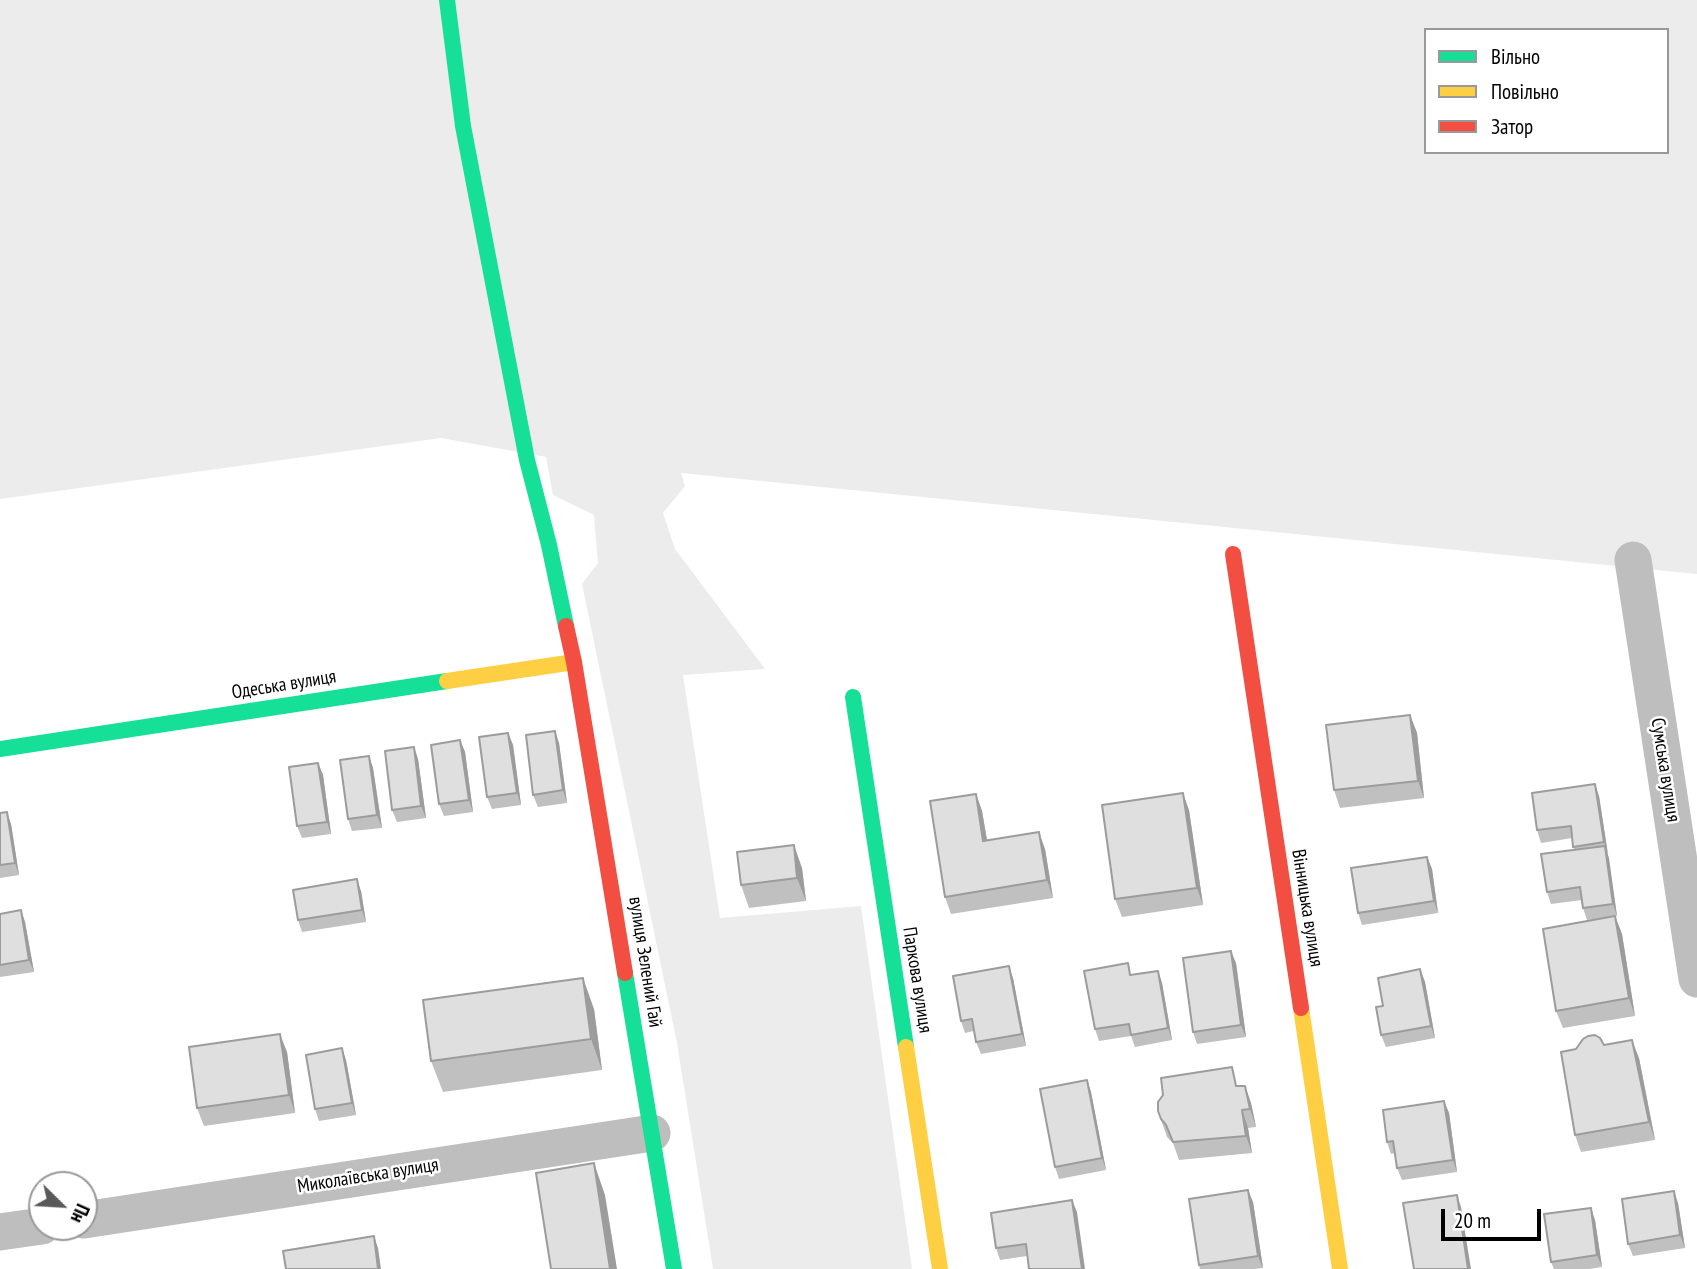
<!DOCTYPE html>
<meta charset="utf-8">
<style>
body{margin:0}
#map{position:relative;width:1697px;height:1269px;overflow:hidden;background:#fff;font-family:"PT Sans Narrow",sans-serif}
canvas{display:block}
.legend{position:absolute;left:1424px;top:28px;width:245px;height:126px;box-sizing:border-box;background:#fff;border:2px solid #999;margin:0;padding:9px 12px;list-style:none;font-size:21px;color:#000}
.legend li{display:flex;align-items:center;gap:14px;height:35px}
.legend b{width:35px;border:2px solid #999}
.north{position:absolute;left:28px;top:1171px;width:70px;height:70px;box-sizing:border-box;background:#fff;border:2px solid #999;border-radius:50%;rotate:114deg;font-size:19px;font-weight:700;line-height:28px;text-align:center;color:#000}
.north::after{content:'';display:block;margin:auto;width:24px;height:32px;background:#595959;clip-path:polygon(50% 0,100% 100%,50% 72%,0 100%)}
.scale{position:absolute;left:1441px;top:1209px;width:100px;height:32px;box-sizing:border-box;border:4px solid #000;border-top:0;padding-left:9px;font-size:21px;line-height:24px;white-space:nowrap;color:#000;-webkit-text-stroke:5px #fff;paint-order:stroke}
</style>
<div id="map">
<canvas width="1697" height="1269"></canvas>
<ul class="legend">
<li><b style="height:9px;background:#16e098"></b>Вільно</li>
<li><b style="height:9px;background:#ffcf43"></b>Повільно</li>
<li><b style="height:9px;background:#f24e42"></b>Затор</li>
</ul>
<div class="north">Пн</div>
<div class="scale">20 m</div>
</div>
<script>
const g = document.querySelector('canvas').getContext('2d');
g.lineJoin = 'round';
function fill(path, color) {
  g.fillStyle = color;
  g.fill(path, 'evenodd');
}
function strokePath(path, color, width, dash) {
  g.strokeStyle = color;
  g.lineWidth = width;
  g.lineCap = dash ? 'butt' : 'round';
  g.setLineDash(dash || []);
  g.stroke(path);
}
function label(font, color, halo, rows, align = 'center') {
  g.font = font + ' "PT Sans Narrow",sans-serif';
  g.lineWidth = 5;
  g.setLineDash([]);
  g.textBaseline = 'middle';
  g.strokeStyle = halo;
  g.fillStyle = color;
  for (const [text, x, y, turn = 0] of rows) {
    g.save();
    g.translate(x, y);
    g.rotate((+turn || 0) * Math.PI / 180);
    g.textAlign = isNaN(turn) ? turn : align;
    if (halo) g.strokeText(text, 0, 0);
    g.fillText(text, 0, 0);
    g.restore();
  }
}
const green = new Path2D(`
 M0 0H1697V574L681 473 685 486 663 513 675 549 765 669 683 675 720 918 861 906 912 1269H713L677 1043 582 584 598 563 594 515 553 495 546 457 441 438 0 499ZM1426 30H1667V152H1426Z`);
const street = new Path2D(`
 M1633 560 1697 979
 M84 1220 652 1133
 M0 1232 42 1226`);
const fast = new Path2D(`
 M447 0 463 126 527 460 549 545 566 626
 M853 697 906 1047
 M0 749 447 681
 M625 973 674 1269`);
const slow = new Path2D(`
 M447 681 574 662
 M1301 1008 1340 1269
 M906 1047 940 1269`);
const jam = new Path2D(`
 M1233 554 1301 1008
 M566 626 574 662 625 973`);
const wall = new Path2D(`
 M1410 715 1417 733 1424 798 1340 808 1334 790Z
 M555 731 559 743 567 803 538 807 533 795Z
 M508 733 513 745 521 805 492 809 487 797Z
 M460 740 465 752 473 812 444 816 439 804Z
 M414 747 418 759 426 818 397 822 392 810Z
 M369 756 373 768 382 828 352 831 348 819Z
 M318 763 323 775 331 834 302 838 297 826Z
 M976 794 982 811 987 840 1045 849 1053 898 951 914 945 897Z
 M1599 796 1617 916 1587 920 1583 908 1582 900 1551 904 1547 892 1574 850 1572 838 1541 843 1537 830Z
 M1189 810 1203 905 1122 917 1115 899Z
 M0 813 11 824 19 875 0 878Z
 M1427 857 1432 869 1438 913 1362 925 1358 913Z
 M802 868 806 901 749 908 741 885Z
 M361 891 366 922 302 932 298 920Z
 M21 910 25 922 34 972 0 977V914Z
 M1615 916 1622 934 1635 1016 1563 1028 1556 1011Z
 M1236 963 1246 1037 1197 1044 1193 1032Z
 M1420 969 1425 982 1435 1038 1386 1047 1381 1035 1383 1006Z
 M1158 971 1162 983 1172 1040 1135 1047 1131 1036 1099 1041 1095 1029 1132 975Z
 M1013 978 1026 1046 981 1054 976 1042 974 1031 965 1033 961 1021Z
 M594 1009 602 1070 443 1092 431 1061Z
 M1604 1045 1639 1058 1655 1140 1581 1152 1575 1135Z
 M287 1052 295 1113 204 1126 197 1108Z
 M346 1060 356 1115 319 1121 315 1109Z
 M1087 1080 1091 1092 1106 1170 1059 1179 1055 1167Z
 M1239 1086H1245L1251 1103 1256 1127 1248 1128 1252 1153 1179 1160 1173 1143 1167 1137 1158 1111Z
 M1444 1101 1449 1113 1457 1172 1402 1180 1397 1168 1395 1153 1391 1154 1387 1142Z
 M1253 1202 1263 1268 1254 1269H1200L1199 1265Z
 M1678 1203 1685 1248 1633 1256 1628 1244Z
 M1077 1212 1027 1256 1000 1260 996 1248Z
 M1595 1220 1602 1267 1589 1269H1554L1551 1262Z`);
const shadedWall = new Path2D(`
 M1410 715 1417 733 1424 798 1418 781Z
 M555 731 559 743 567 803 563 790Z
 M508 733 513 745 521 805 517 793Z
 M460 740 465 752 473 812 469 800Z
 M414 747 418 759 426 818 421 806Z
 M369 756 373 768 382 828 377 815Z
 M318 763 323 775 331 834 327 822Z
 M1595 784 1599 796 1608 854 1604 842Z
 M1183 793 1189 810 1203 905 1197 888Z
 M976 794 982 811 990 858 983 841Z
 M7 812 11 824 19 875 15 863Z
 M1039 832 1045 849 1053 898 1047 880Z
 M794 845 802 868 806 901 797 878Z
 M1605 846 1609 858 1617 916 1613 904Z
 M1427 857 1432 869 1438 913 1434 901Z
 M357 879 361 891 366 922 362 910Z
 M21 910 25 922 34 972 29 960Z
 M1615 916 1622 934 1635 1016 1629 998Z
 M1231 951 1236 963 1246 1037 1241 1025Z
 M1009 966 1013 978 1026 1046 1022 1034Z
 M1420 969 1425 982 1435 1038 1431 1026Z
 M1158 971 1162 983 1172 1040 1168 1028Z
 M583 978 594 1009 602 1070 591 1039Z
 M280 1034 287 1052 295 1113 289 1095Z
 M1632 1040 1639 1058 1655 1140 1649 1122Z
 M342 1048 346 1060 356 1115 352 1103Z
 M1087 1080 1091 1092 1106 1170 1102 1158Z
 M1245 1086 1251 1103 1256 1127 1250 1109Z
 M1444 1101 1449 1113 1457 1172 1453 1160Z
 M1242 1110 1248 1128 1252 1153 1246 1136Z
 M594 1163 605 1195 617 1269H610Z
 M1248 1190 1253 1202 1263 1268 1258 1256Z
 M1674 1191 1678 1203 1685 1248 1680 1235Z
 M1457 1195 1461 1207 1471 1269H1468Z
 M1072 1200 1077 1212 1085 1269H1082Z
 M1591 1208 1595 1220 1602 1267 1597 1255Z
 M374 1236 378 1248 381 1269H378Z`);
const building = new Path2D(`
 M1410 715 1418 781 1334 790 1326 725Z
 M555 731 563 790 533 795 526 735Z
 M508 733 517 793 487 797 479 737Z
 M460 740 469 800 439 804 431 745Z
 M414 747 421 806 392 810 385 751Z
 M369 756 377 815 348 819 340 760Z
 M318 763 327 822 297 826 289 767Z
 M1595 784 1604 842 1573 847 1571 826 1537 830 1532 793Z
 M1183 793 1197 888 1115 899 1102 805Z
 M976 794 983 841 1039 832 1047 880 945 897 930 801Z
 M7 812 15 863 0 865V813Z
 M794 845 797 878 741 885 737 852Z
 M1605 846 1613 904 1583 908 1580 887 1547 892 1541 854Z
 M1427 857 1434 901 1358 913 1351 868Z
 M357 879 362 910 298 920 293 890Z
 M21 910 29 960 0 965V914Z
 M1615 916 1629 998 1556 1011 1543 929Z
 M1231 951 1241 1025 1193 1032 1183 958Z
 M1128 963 1130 975 1158 971 1168 1028 1131 1035 1129 1024 1095 1029 1084 971Z
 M1009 966 1022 1034 976 1042 972 1019 961 1021 953 976Z
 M1420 969 1431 1026 1381 1035 1376 1007 1383 1006 1378 978Z
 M583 978 591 1039 431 1061 423 1000Z
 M280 1034 289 1095 197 1108 189 1047Z
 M1595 1035 1600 1038 1604 1045 1632 1040 1649 1122 1575 1135 1561 1052 1576 1049 1583 1039 1588 1036Z
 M342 1048 352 1103 315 1109 306 1055Z
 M1232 1067 1236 1086H1245L1250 1109 1242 1110 1246 1136 1173 1142 1166 1125 1161 1119 1158 1111V1102L1163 1095 1161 1078Z
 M1087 1080 1102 1158 1055 1167 1040 1089Z
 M1444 1101 1453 1160 1397 1168 1393 1141 1387 1142 1383 1110Z
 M594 1163 610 1269H551L536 1173Z
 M1248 1190 1258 1256 1199 1265 1189 1199Z
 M1674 1191 1680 1235 1628 1244 1622 1199Z
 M1457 1195 1468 1269H1414L1403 1203Z
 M1072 1200 1082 1269H1029L1026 1244 996 1248 991 1213Z
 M1591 1208 1597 1255 1551 1262 1544 1214Z
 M374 1236 378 1269H286L283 1251Z`);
const streetNames = [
 ["Одеська вулиця",284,685,-9],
 ["Сумська вулиця",1665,770,81],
 ["Вінницька вулиця",1307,908,81],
 ["вулиця Зелений Гай",645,962,81],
 ["Паркова вулиця",917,980,81],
 ["Миколаївська вулиця",368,1176,-9]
];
fill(green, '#ececec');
strokePath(street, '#bebebe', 37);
strokePath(fast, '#16e098', 16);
strokePath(slow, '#ffcf43', 16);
strokePath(jam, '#f24e42', 16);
fill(wall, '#c0c0c0');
fill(shadedWall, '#9c9c9c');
fill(building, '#dfdfdf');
strokePath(building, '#9c9c9c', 2);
label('19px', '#000', '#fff', streetNames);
</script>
